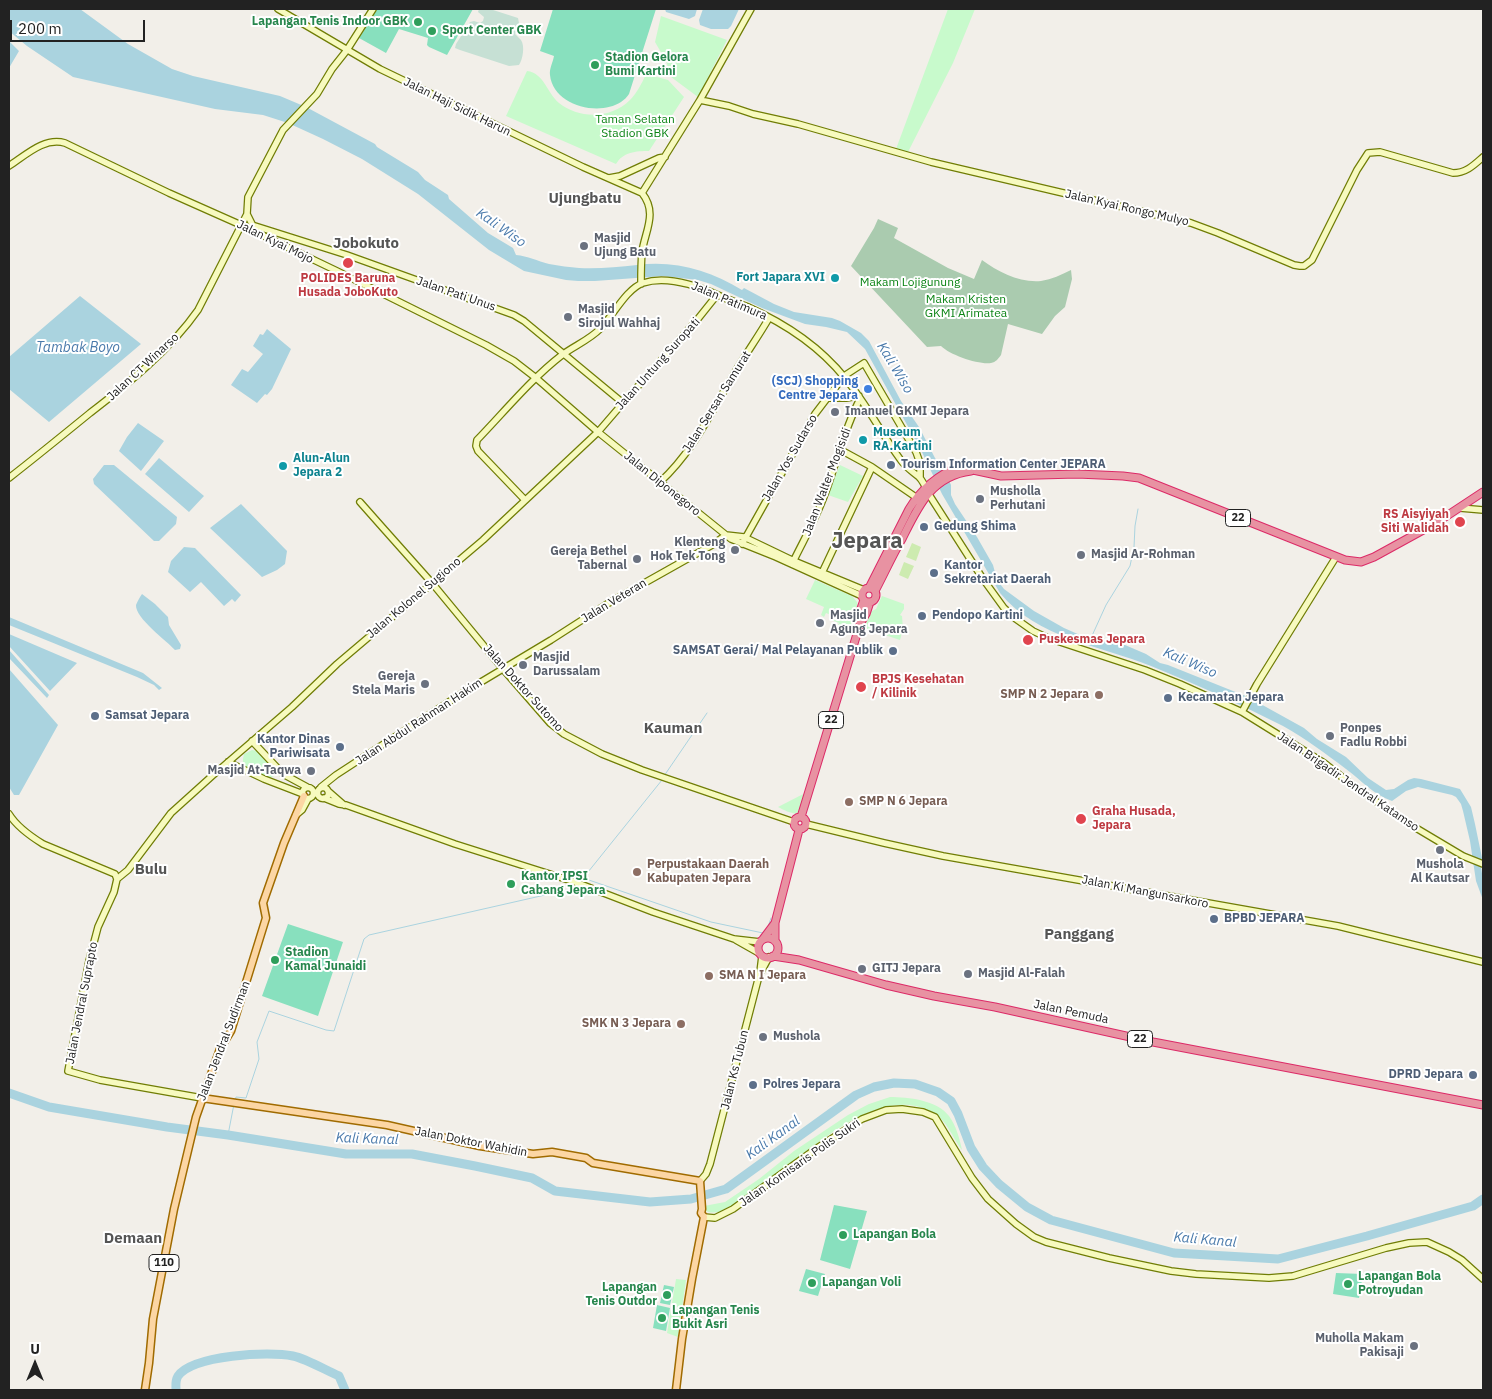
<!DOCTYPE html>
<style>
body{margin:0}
#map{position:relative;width:1492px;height:1399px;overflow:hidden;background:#f2efe9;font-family:"IBM Plex Sans",sans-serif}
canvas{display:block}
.frame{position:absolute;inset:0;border:10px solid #222;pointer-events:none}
.north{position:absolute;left:10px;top:1339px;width:50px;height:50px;-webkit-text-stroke:4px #fff;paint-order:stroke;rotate:0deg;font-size:14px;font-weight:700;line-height:20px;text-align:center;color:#222}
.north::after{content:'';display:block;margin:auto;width:18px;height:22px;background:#222;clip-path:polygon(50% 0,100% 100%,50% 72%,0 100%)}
.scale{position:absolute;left:10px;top:20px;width:135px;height:22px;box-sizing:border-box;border:2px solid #222;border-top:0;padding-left:6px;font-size:15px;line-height:18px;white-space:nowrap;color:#222;-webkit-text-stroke:4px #fff;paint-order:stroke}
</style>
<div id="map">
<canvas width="1492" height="1399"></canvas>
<div class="frame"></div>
<div class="north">U</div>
<div class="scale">200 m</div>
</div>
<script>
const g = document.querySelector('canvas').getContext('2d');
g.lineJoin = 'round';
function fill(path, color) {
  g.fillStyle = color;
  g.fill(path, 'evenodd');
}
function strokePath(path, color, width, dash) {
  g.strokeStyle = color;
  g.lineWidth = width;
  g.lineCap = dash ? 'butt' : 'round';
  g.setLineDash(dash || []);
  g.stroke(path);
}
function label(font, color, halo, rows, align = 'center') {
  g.font = font + ' "IBM Plex Sans",sans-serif';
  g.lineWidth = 4;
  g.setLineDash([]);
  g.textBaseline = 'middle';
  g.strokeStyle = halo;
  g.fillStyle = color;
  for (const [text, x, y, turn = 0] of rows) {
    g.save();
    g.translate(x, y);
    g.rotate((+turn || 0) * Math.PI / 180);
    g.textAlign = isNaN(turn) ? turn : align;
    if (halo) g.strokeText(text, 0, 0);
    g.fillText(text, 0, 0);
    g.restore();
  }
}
const grass = new Path2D(`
 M912 543 921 547 916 561 906 557Z
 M904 562 914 566 908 579 899 575Z`);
const wetland = new Path2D(`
 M479 9H490L518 18 519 23 515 34C517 36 519 38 521 40 525 46 523 59 519 65L509 66 460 50 455 48 456 44 470 22 474 21 480 23 483 21 484 17 478 12Z`);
const cemetery = new Path2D(`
 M878 219 898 228 894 238 948 268 974 279 982 260C998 272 1020 283 1041 281 1052 279 1061 275 1071 270L1072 279 1065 307 1055 316 1042 334 1008 324 1001 355C998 359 996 362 991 363 979 365 950 355 941 346L927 347 851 266 874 228Z`);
const park = new Path2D(`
 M948 9H975L953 63 908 152 896 149Z
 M661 16 727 40 698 97 671 77 666 61 655 42Z
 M527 71C544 73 547 93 559 103 579 119 611 119 630 100 637 93 642 83 646 74L668 80 684 97 649 151C636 151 623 152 616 164L506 116Z
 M840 465 863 476 848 502 828 495Z
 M815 580 852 596 857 602 858 609 850 630 838 625 839 623 830 619 831 615 826 613 824 617 821 615 824 607 806 599Z
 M882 596 904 604V609L900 615 902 616 903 629 900 640 864 628 870 612 876 609Z
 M252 750 257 751 274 770V776L269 778 243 767V759L244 754Z
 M813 789C811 795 811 804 808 809 800 819 786 811 778 807Z
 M890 1097C908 1097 937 1100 949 1116 956 1125 960 1140 962 1150 952 1137 947 1120 932 1112 881 1084 817 1144 780 1172 762 1186 743 1197 726 1210 720 1212 712 1214 706 1211L704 1206 725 1202 759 1179 794 1151 848 1115 869 1104Z
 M676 1279 686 1280 678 1337 667 1333Z`);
const pitch = new Path2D(`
 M377 9H473L447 55 429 47 427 45 428 38 399 29 386 53 359 38Z
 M553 9H656L629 94C627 97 624 100 621 102 598 117 553 105 550 75 549 69 553 62 554 56L540 51Z
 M288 924 343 942 318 1016 262 996Z
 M834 1205 867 1211 850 1269 820 1260Z
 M806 1269 825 1274 818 1296 799 1291Z
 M1336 1273 1363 1274 1359 1298 1333 1294Z
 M664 1285 674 1287 670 1305 660 1303Z
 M657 1305 670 1308 666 1331 653 1328Z`);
const water = new Path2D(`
 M9 9H80L128 44 172 69 193 76 280 96 306 107 375 144 377 147 418 172 425 180 448 195 449 199 488 233 513 248 516 255C528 256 537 261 549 264 559 266 570 267 579 268 598 269 618 267 637 265 674 260 710 270 742 290L744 288 774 304 794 312 832 318 840 321 861 333 869 341 901 401 919 427 935 458 945 471 951 485V495L955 504 977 537 993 565 997 580 1004 589 1034 611 1064 628 1080 635 1125 645 1146 654 1160 663 1168 665 1248 697 1304 728 1317 739 1346 757 1368 778 1386 790 1394 789 1408 780 1414 778 1421 779 1460 789 1471 807 1475 824 1482 858 1481 867 1483 880V900L1476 881 1470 841 1463 811 1461 804 1456 797 1452 795 1418 787 1406 791 1392 801C1374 795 1361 780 1346 769 1326 754 1305 738 1283 726 1240 704 1196 684 1151 666 1099 645 1038 639 1000 593L942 494 921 450 865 349 847 332 826 327 805 324 762 308 711 284 698 280 663 276 595 281H578L566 280 524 271 489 250 418 194 362 159 323 139 288 123 263 115 215 109 73 77 27 46 9 31Z
 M665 9H697L695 16 689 19 666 12Z
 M703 9H739L731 26 728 29H711L700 25 699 20Z
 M9 41 19 51 9 68Z
 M80 296 141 344 49 422 9 389V357Z
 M267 329 291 349 272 389 267 395 265 394 257 403 231 385 242 369 248 372 263 354 253 346 260 334 263 335Z
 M138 423 164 441 141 471 119 451 127 437Z
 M159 458 204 496 189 512 145 474Z
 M104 465H114L177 517 176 524 159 541H154L94 484 93 479Z
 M241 504 287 551 285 564 277 570 262 577 210 528Z
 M184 547 195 548 241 595 235 602 232 599 224 606 201 582 190 592 168 572 171 561Z
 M142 594 155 604 168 617 169 625 181 645 180 649 175 650C167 641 135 618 136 605 137 602 140 597 142 594Z
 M9 617 143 673 162 688 159 690 154 685 137 677 9 625Z
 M9 634 77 663 50 691 9 646Z
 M9 650 49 695 47 698 9 658Z
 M9 669 58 725 19 795H14L9 787Z`);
const stream = new Path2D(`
 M1091 638 1106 605 1130 566 1134 547 1135 526 1138 509
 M664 776 707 713
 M583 878 711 922 763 933 764 932
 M580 882 662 780
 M768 927 771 918
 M235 1101 236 1097 246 1098 259 1059 257 1042 269 1011 326 1030 334 1031 364 939 369 935 567 890H575L578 885
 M228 1135 234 1104`);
const river = new Path2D(`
 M9 1093 49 1107 167 1127 228 1135 346 1154H412L475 1166 532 1178 555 1191 650 1202 691 1199 726 1189 856 1095 874 1087 894 1083 915 1084 938 1092 951 1101 958 1114 971 1148 983 1167 999 1184 1027 1207 1051 1220 1174 1253 1278 1259 1367 1236 1473 1206 1483 1199
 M176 1390C176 1385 175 1381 178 1376 193 1355 269 1351 293 1356 307 1359 325 1370 339 1376L345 1390`);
const secondary = new Path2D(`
 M278 9 380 69 583 167 642 193
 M700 100 751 9
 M9 166C26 155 44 137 65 143L169 193 241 225 337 271 486 345 514 361 536 378 598 432 731 539 776 557 862 596
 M609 178 620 176 659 158 665 157
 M642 193 700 100 729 106 753 114 798 124 931 162 1191 223 1218 233 1294 265 1300 266H1304L1312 260 1357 170 1368 153 1380 152 1453 173C1466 173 1474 165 1483 157
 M252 225 347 255 514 315 524 321 623 403
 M254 228 247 214 248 197 283 130 317 94 332 69 347 50 373 9
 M641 284C641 273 641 263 642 252 645 231 658 213 642 193
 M828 398H846L859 396
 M839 449 872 467 920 500
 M9 478C36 457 63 435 90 413 129 383 170 350 198 310L247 214
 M660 482C693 452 711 412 734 374 745 355 758 337 769 318
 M525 500 478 451 476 446 477 440C505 411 531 379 562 355 574 346 589 340 600 329 613 316 626 289 643 283 668 275 698 286 720 296 729 300 739 303 748 307 784 323 820 347 845 378 866 403 881 433 900 459 905 467 912 471 919 477 923 481 926 488 928 493L983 579 1004 608 1016 619 1033 631 1048 638 1145 670 1180 684 1242 712 1324 763 1356 788 1411 825 1463 856 1483 864
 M360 502 383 528 432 583 503 669 550 723 564 734 602 754 642 770 794 822
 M1460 508 1483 510
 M726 535 744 537 794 561 864 590
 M742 544 815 414 844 376 864 363 916 452 920 463V478
 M792 564C803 541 816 519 825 494 837 462 844 429 860 399
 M821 575 872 467
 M1242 712 1257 684 1336 557
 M252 741 283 774 307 787
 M228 762 264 779 303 794
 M321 787 336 775 359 760 461 694 551 640 607 604 712 545 726 535
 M302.5 793a5.5 5.5 0 1 1 11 0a5.5 5.5 0 1 1-11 0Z
 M317.5 793a5.5 5.5 0 1 1 11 0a5.5 5.5 0 1 1-11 0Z
 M328 791 344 805
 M324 798 339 804 346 805 455 844 575 882 653 912 734 939 760 942
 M9 814C17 827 30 836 43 844L115 874 117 879
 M296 815 302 810 308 799
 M806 824 884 843 943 856 1338 926 1483 962
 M117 879 128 870 171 813 212 776 292 707 337 664 483 540 598 432 623 403 697 320 717 295
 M117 879 114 892 98 927 89 961 68 1071 100 1080 202 1098
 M736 940 759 953
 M762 970 769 957
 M700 1181 706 1174 710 1164 760 972 762 956
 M704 1217 715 1218 733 1209 817 1148 862 1119 886 1110 902 1109 923 1112 935 1117 972 1178 988 1199 1016 1224 1034 1237 1046 1242 1109 1258 1171 1271 1196 1274 1269 1278 1293 1276 1386 1248 1409 1243 1427 1242 1449 1252 1462 1260 1483 1279`);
const primary = new Path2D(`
 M202 1098 387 1125 480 1146 533 1154 552 1152 586 1158 593 1163 700 1181 702 1209 701 1213 704 1217 692 1279 682 1339 676 1390
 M145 1390 149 1363 153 1319 174 1209 196 1117 220 1049 231 1031 266 918 263 903 284 843 304 796`);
const highway = new Path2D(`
 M862 595a7 7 0 1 1 14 0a7 7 0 1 1-14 0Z
 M869 588 909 509C920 491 939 473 959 467L1001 476 1077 474 1123 476 1139 478 1345 560 1361 562 1374 557 1436 523 1483 492
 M875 591C884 574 892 556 902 539 918 507 931 476 971 471
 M860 624 859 614 864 600
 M794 823a6 6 0 1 1 12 0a6 6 0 1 1-12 0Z
 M801 817 860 624 866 614 870 602
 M758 948a10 10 0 1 1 20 0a10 10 0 1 1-20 0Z
 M763 939 775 923
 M775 941V923L799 830
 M773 956 799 960 886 985 934 996 995 1007 1153 1042 1483 1105`);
const markers = [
 [418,22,5,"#2e9e5b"],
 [432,31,5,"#2e9e5b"],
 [595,65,5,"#2e9e5b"],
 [584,246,5,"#6b7280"],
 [348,263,6,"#e0444e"],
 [835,278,5,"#0f9aa8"],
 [568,317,5,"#6b7280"],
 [868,389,5,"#3f7fe0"],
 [835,412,5,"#6b7280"],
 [863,440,5,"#0f9aa8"],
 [891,465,5,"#5c6f8a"],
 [283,466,5,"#0f9aa8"],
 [980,499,5,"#6b7280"],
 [1460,522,6,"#e0444e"],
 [924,527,5,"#5c6f8a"],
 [735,550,5,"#6b7280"],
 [1081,555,5,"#6b7280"],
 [637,559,5,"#6b7280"],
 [934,573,5,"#5c6f8a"],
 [922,616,5,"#5c6f8a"],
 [820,623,5,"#6b7280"],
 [1028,640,6,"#e0444e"],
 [893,651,5,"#5c6f8a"],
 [523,665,5,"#6b7280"],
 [425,684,5,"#6b7280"],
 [861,687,6,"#e0444e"],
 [1099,695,5,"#8d6e63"],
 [1168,698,5,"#5c6f8a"],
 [95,716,5,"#5c6f8a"],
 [1330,736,5,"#6b7280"],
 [340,747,5,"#5c6f8a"],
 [311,771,5,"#6b7280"],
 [849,802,5,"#8d6e63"],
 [1081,819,6,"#e0444e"],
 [1440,850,5,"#6b7280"],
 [637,872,5,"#8d6e63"],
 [511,884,5,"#2e9e5b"],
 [1214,919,5,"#5c6f8a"],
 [275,960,5,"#2e9e5b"],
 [862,969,5,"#6b7280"],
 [968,974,5,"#6b7280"],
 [709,976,5,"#8d6e63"],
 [681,1024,5,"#8d6e63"],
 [763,1037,5,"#6b7280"],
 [1473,1075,5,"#5c6f8a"],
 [753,1085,5,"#5c6f8a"],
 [843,1235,5,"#2e9e5b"],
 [812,1283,5,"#2e9e5b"],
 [1348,1284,5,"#2e9e5b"],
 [667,1295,5,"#2e9e5b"],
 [662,1318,5,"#2e9e5b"],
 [1414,1346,5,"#6b7280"]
];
const shields = [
 [1238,518,25],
 [831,720,25],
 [1140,1039,25],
 [164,1263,30]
];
const shieldNames = [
 ["22",1238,518],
 ["22",831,720],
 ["22",1140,1039],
 ["110",164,1263]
];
const leisureNames = [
 ["Lapangan Tenis Indoor GBK",408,22,"right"],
 ["Sport Center GBK",442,31],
 ["Stadion Gelora",605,58],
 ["Bumi Kartini",605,72],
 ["Kantor IPSI",521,877],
 ["Cabang Jepara",521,891],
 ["Stadion",285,953],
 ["Kamal Junaidi",285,967],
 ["Lapangan Bola",853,1235],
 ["Lapangan Bola",1358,1277],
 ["Potroyudan",1358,1291],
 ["Lapangan Voli",822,1283],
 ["Lapangan",657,1288,"right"],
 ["Tenis Outdor",657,1302,"right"],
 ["Lapangan Tenis",672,1311],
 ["Bukit Asri",672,1325]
];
const streetNames = [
 ["Jalan Haji Sidik Harun",457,107,26],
 ["Jalan Kyai Rongo Mulyo",1127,208,13],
 ["Jalan Kyai Mojo",275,242,26],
 ["Jalan Pati Unus",456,294,19],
 ["Jalan Patimura",729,301,23],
 ["Jalan Untung Suropati",658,364,-48],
 ["Jalan CT Winarso",143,367,-43],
 ["Jalan Sersan Samurat",717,402,-58],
 ["Jalan Yos Sudarso",790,458,-60],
 ["Jalan Walter Mogisidi",827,482,-69],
 ["Jalan Diponegoro",662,484,39],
 ["Jalan Kolonel Sugiono",414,598,-40],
 ["Jalan Veteran",614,601,-31],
 ["Jalan Doktor Sutomo",523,688,48],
 ["Jalan Abdul Rahman Hakim",419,722,-33],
 ["Jalan Brigadir Jendral Katamso",1348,782,34],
 ["Jalan Ki Mangunsarkoro",1145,892,11],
 ["Jalan Jendral Suprapto",82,1003,-79],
 ["Jalan Pemuda",1071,1012,12],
 ["Jalan Jendral Sudirman",224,1041,-69],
 ["Jalan Ks Tubun",735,1070,-76],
 ["Jalan Doktor Wahidin",471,1142,11],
 ["Jalan Komisaris Polis Sukri",800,1163,-35]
];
const parkNames = [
 ["Taman Selatan",635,120],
 ["Stadion GBK",635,134],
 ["Makam Lojigunung",910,283],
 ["Makam Kristen",966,300],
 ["GKMI Arimatea",966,314]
];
const worshipNames = [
 ["Masjid",594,239],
 ["Ujung Batu",594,253],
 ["Masjid",578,310],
 ["Sirojul Wahhaj",578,324],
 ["Imanuel GKMI Jepara",845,412],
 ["Musholla",990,492],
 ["Perhutani",990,506],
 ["Klenteng",725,543,"right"],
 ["Hok Tek Tong",725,557,"right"],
 ["Gereja Bethel",627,552,"right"],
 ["Tabernal",627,566,"right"],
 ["Masjid Ar-Rohman",1091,555],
 ["Masjid",830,616],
 ["Agung Jepara",830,630],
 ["Masjid",533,658],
 ["Darussalam",533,672],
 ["Gereja",415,677,"right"],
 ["Stela Maris",415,691,"right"],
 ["Ponpes",1340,729],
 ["Fadlu Robbi",1340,743],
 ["Masjid At-Taqwa",301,771,"right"],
 ["Mushola",1440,865,"center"],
 ["Al Kautsar",1440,879,"center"],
 ["GITJ Jepara",872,969],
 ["Masjid Al-Falah",978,974],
 ["Mushola",773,1037],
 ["Muholla Makam",1404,1339,"right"],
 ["Pakisaji",1404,1353,"right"]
];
const cultureNames = [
 ["Fort Japara XVI",825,278,"right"],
 ["Museum",873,433],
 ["RA.Kartini",873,447],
 ["Alun-Alun",293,459],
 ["Jepara 2",293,473]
];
const healthNames = [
 ["POLIDES Baruna",348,279,"center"],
 ["Husada JoboKuto",348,293,"center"],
 ["RS Aisyiyah",1449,515,"right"],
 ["Siti Walidah",1449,529,"right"],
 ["Puskesmas Jepara",1039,640],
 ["BPJS Kesehatan",872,680],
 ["/ Kilinik",872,694],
 ["Graha Husada,",1092,812],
 ["Jepara",1092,826]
];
const shopNames = [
 ["(SCJ) Shopping",858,382],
 ["Centre Jepara",858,396]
];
const serviceNames = [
 ["Tourism Information Center JEPARA",901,465],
 ["Gedung Shima",934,527],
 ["Kantor",944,566],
 ["Sekretariat Daerah",944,580],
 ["Pendopo Kartini",932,616],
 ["SAMSAT Gerai/ Mal Pelayanan Publik",883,651,"right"],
 ["Kecamatan Jepara",1178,698],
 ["Samsat Jepara",105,716],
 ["Kantor Dinas",330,740,"right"],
 ["Pariwisata",330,754,"right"],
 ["BPBD JEPARA",1224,919],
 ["DPRD Jepara",1463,1075,"right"],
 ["Polres Jepara",763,1085]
];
const educationNames = [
 ["SMP N 2 Jepara",1089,695,"right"],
 ["SMP N 6 Jepara",859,802],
 ["Perpustakaan Daerah",647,865],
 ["Kabupaten Jepara",647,879],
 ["SMA N I Jepara",719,976],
 ["SMK N 3 Jepara",671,1024,"right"]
];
const waterNames = [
 ["Kali Wiso",501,228,35],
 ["Tambak Boyo",78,348],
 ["Kali Wiso",895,368,59],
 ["Kali Wiso",1190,663,23],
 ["Kali Kanal",773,1138,-36],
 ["Kali Kanal",367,1139,2],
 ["Kali Kanal",1205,1240,5]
];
const quarterNames = [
 ["Ujungbatu",585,199],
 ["Jobokuto",366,244],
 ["Kauman",673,729],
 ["Bulu",151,870],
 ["Panggang",1079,935],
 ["Demaan",133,1239]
];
const townNames = [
 ["Jepara",867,542]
];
fill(grass, '#cdebb0');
fill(wetland, '#c6e0d4');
fill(cemetery, '#aacbaf');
fill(park, '#c8facc');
fill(pitch, '#88e0be');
fill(water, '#aad3df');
strokePath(stream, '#aad3df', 1);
strokePath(river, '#aad3df', 9);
strokePath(secondary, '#707d05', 8);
strokePath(primary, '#a06b00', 9);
strokePath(highway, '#dc2a67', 9);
strokePath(secondary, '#f7fabf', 5.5);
strokePath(primary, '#fcd6a4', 6);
strokePath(highway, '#e892a2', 7);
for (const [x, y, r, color] of markers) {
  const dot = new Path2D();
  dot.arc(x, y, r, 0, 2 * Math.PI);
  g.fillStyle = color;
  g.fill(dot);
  strokePath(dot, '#fff', 2);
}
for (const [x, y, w] of shields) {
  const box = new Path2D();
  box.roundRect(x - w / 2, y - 8.5, w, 17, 4);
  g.fillStyle = '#fff';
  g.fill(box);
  strokePath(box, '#222', 1);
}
label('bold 11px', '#222', null, shieldNames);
label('bold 12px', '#27864d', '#fff', leisureNames, 'left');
label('12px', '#222', '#fff', streetNames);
label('12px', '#0c8416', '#fff', parkNames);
label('bold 12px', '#5b616d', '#fff', worshipNames, 'left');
label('bold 12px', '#0d838f', '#fff', cultureNames, 'left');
label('bold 12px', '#be3a42', '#fff', healthNames, 'left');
label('bold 12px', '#366cbe', '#fff', shopNames, 'right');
label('bold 12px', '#4e5e75', '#fff', serviceNames, 'left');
label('bold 12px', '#785e54', '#fff', educationNames, 'left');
label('italic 14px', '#4a7aab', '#fff', waterNames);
label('bold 15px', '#555', '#fff', quarterNames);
label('bold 22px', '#555', '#fff', townNames);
</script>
